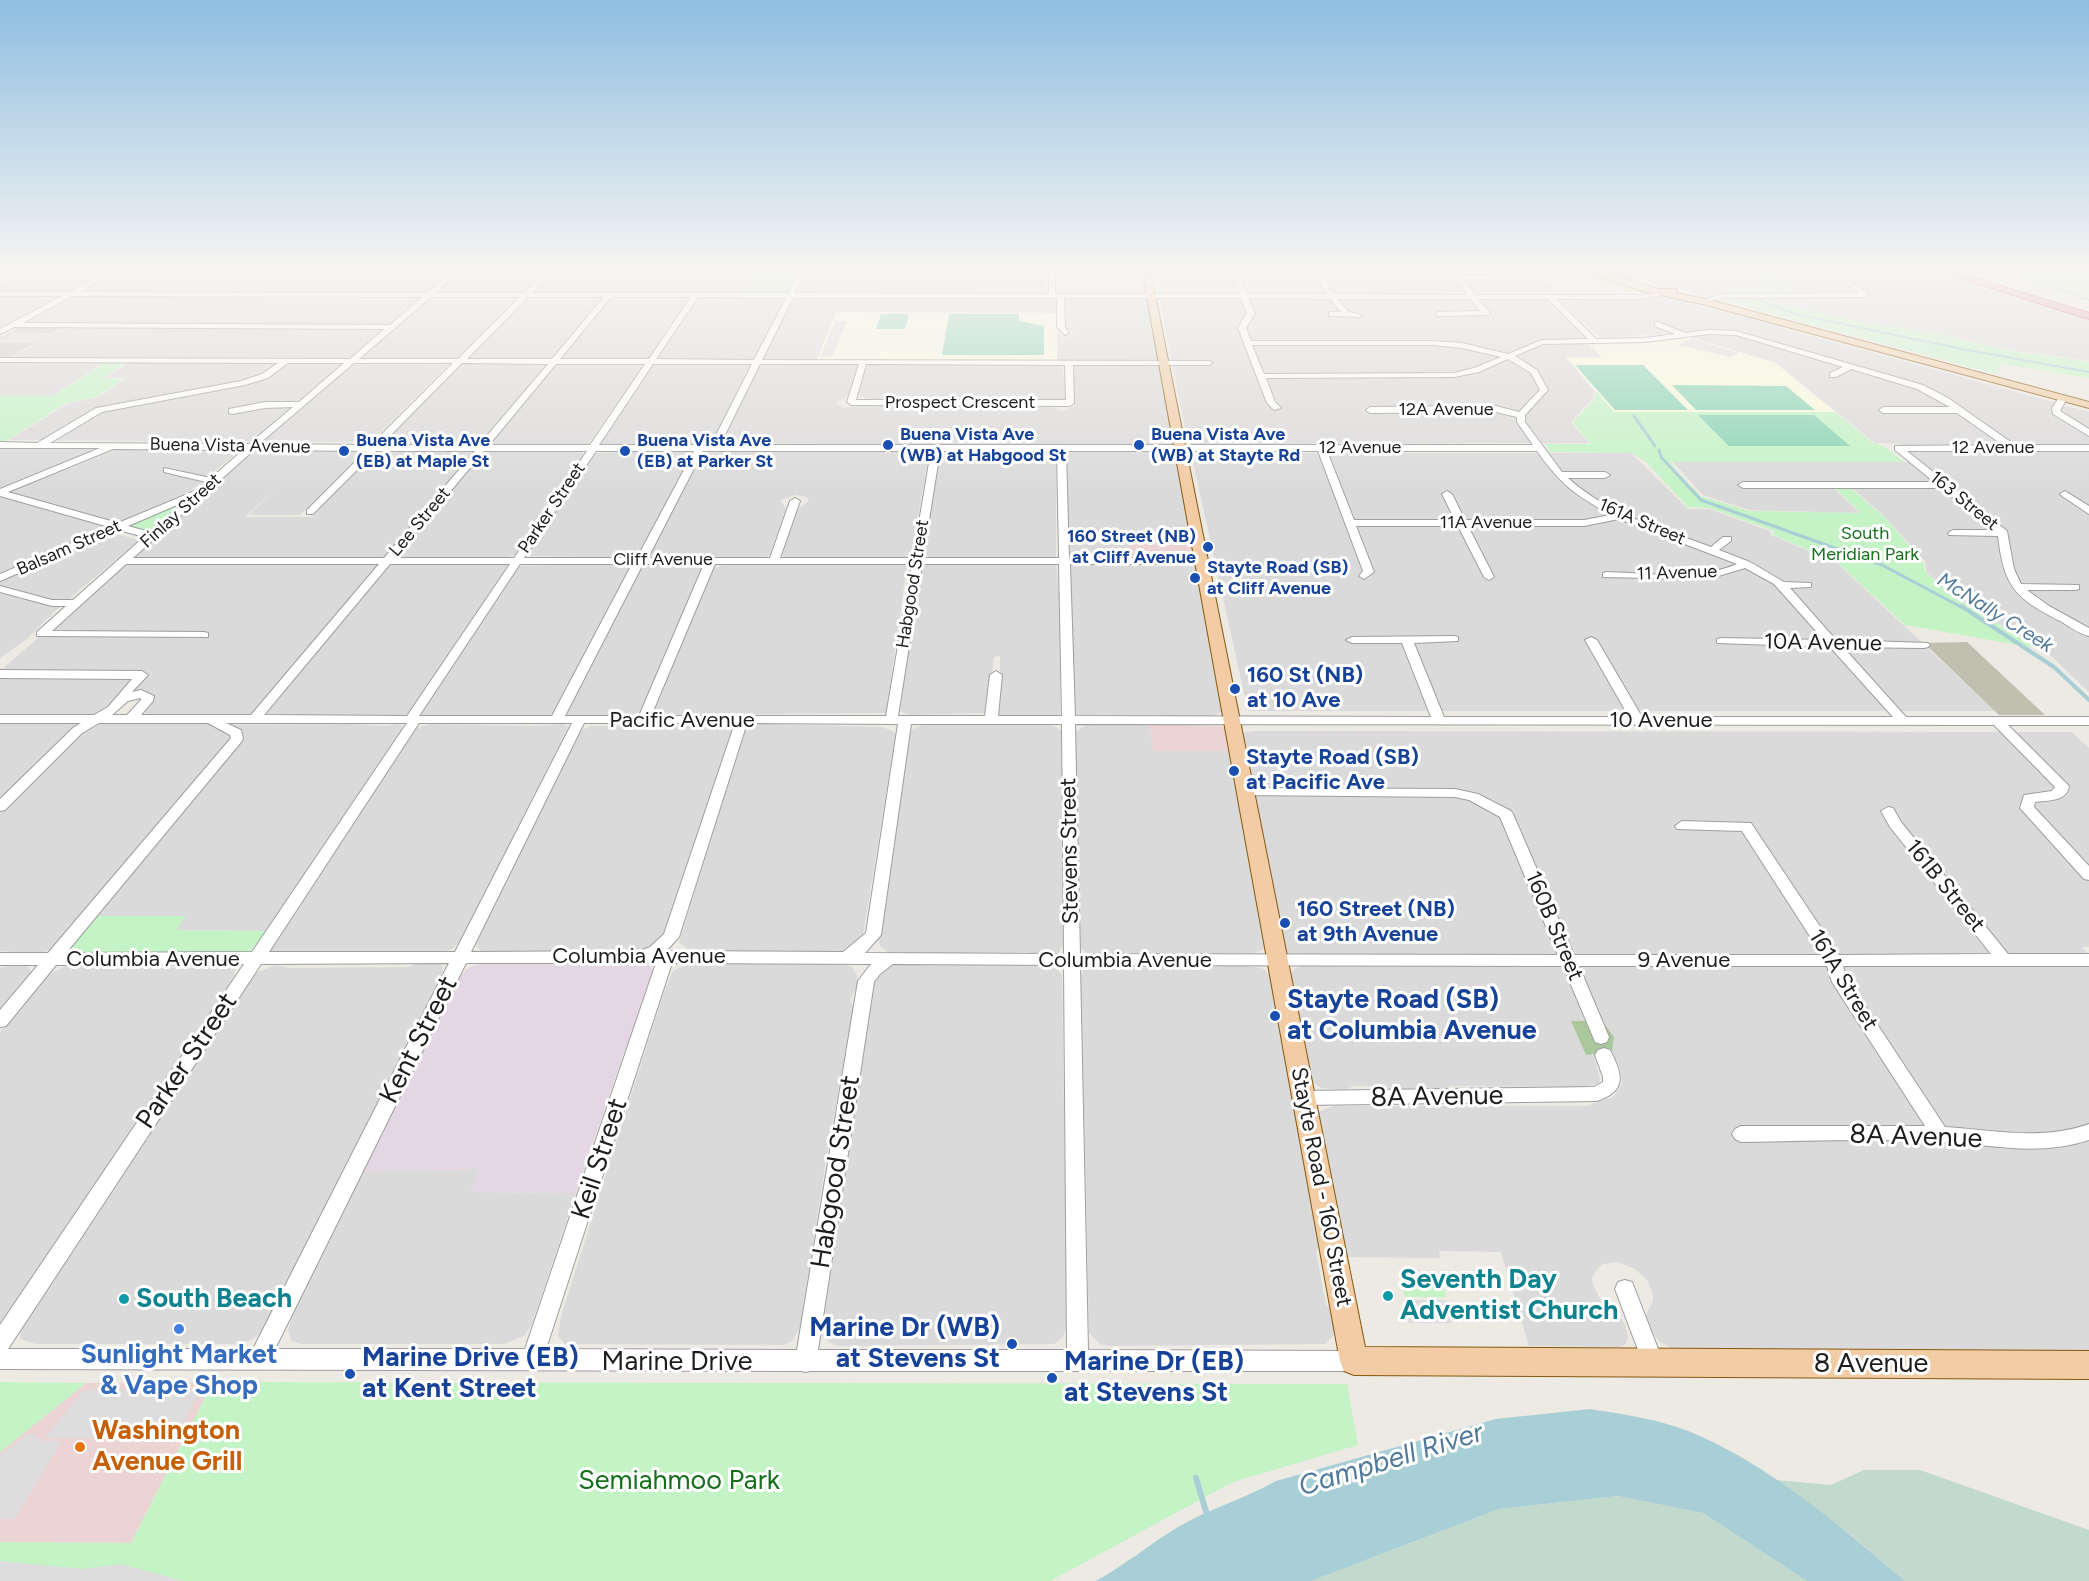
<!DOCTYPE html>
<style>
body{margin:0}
canvas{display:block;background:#ede9e3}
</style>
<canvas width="2089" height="1581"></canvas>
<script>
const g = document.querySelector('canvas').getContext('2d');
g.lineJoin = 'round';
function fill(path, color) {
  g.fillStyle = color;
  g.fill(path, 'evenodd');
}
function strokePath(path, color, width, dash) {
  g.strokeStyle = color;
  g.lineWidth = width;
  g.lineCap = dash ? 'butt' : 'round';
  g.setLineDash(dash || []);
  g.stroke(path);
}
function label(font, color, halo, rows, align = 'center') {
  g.font = font + ' Figtree,sans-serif';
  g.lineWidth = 6;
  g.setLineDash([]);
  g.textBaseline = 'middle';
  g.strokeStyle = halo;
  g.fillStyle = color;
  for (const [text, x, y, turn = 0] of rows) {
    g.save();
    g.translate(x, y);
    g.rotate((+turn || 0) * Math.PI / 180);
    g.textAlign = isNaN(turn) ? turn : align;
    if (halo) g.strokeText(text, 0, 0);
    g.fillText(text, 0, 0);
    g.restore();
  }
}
const residential = new Path2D(`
 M0 270H106L68 290H0Z
 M125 270 466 271 758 270 744 294 85 291Z
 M811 270H1044V293H800Z
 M1154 270H1568L1535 281 1552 286 1560 293 1159 294Z
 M1607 270H1746L1757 276 1769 291H1730L1698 296 1671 284 1644 281Z
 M1765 270H1920L2089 320V361L2004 349 1936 333 1866 323 1776 303 1766 299 1799 298 1778 278Z
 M0 297H53L55 298 0 327Z
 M74 297 484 299H1057V313L836 312 817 360 12 357 70 324 27 323Z
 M1668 297 2089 412V692L2051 656 1953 595 1927 573 1925 561 1883 515 1845 482H1827L1860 513 1749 510 1703 495 1673 462H1921L1900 444 1875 443 1775 362 1672 333 1600 338 1561 301Z
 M1063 298 1146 300 1160 358 1151 362 1057 361V335L1068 337 1075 333 1063 326Z
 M1163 299 1546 300 1585 337 1582 338 1601 357H1565L1594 391 1593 398 1571 422 1589 443 1192 444 1188 443 1160 301Z
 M0 363 101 364 52 396H0Z
 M127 363 448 365 371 442 9 440 69 403 99 397 127 378H105Z
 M467 364 546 365 478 444H384L458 365Z
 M564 364H635L643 366 588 444 503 446 491 443 554 365Z
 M657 364H741L751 367 746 371 713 442 704 445 601 444 651 367Z
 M770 364 858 365 849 394 836 403 844 408 864 405H1047L1062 411 1074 406 1073 368 1075 366 1154 364 1160 367 1175 443 1166 446 721 443 759 366Z
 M871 364 1062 365 1066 399 869 400 857 394 865 367Z
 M0 448 91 449 93 451 0 488Z
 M119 449 231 452 233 456 192 490 101 530 139 540 55 611 27 639 0 658V496Z
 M268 449 364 452 300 515H249L281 484 245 517H312L376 452 466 451 472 453 388 555 381 558 137 557 130 563 379 564 252 714H147L145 710 154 699 153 694 132 690 146 675 145 673 0 671 250 454Z
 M685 450 692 453V458L639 555 632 558 526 556 595 453Z
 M492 451H578L583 453V456L515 555 503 558 398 557 397 555 477 457Z
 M709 451 926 452 929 455 911 555 900 558 784 557 782 553 796 511 809 501 807 497 796 495 780 500 786 509 770 554 766 557 652 558 649 554 701 454Z
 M950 451 1056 453V557L931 558 923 555 940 455Z
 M1074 451H1166L1175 453 1194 544H1129L1130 558 1069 557 1066 458 1067 453Z
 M1191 453H1631L1688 509H1709L1770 531 1771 535 1837 563 1995 711H1248Z
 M393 563 508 565 410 711 404 716H265L389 564Z
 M631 563 553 715 420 716 519 566Z
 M726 563 907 565 886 713 652 715 712 570Z
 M1074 563 1196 566 1222 712 1211 716H1074L1068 566Z
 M644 564H697L703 571 641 711 635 716H565L639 566Z
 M921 564 1056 565 1060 600V715H999L1000 656 994 657 987 713 910 715 900 711Z
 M0 676 134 677 109 707 94 715 77 716 0 714Z
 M0 722 84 723 0 801Z
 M103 722 214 724 231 733V738L54 948 39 954 0 951V813L83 730Z
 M349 724 386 726 397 724 402 726 403 730 267 931 175 930 185 917 95 916 242 738V734L226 725Z
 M430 724 536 726 563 724 568 727 462 939 452 949 440 953 297 952 284 956 271 953 269 950 415 729Z
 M762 724 883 727 896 733 862 941 846 951H691L679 943 743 733 754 726Z
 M1150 724 1153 751H1232L1265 947 1262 950 1253 953H1113L1104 956 1090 955 1081 948 1075 732 1086 725Z
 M922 725H1052L1061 730 1063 944 1059 952 1040 956 1027 952 960 953 949 956 890 954 880 946 878 939 908 735 911 730Z
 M590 726H720L732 731 663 940 642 952 482 951 477 947V939L579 732Z
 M1255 731 2072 732 2089 748V947H2082L2089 956V1352L1677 1351 1660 1342 1649 1329 1645 1317 1653 1301V1295L1647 1280 1635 1269 1618 1262 1603 1264 1598 1268 1592 1278 1593 1285 1600 1299 1617 1312 1625 1325 1628 1336 1626 1344 1619 1347 1529 1346 1501 1252 1439 1251 1440 1258 1343 1257 1317 1114 1322 1110 1335 1106H1587L1613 1097 1621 1086 1622 1079 1611 1053 1594 1057 1600 1078 1599 1083 1588 1087 1451 1086 1446 1089 1390 1090 1379 1086H1353L1346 1090 1321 1088 1310 1080 1290 976 1294 969 1306 965H1805L1812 955 1296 956 1289 953 1284 949 1241 733Z
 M419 963 442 965 443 976 264 1331 251 1340 239 1344H36L20 1339 22 1326 255 973 276 965 290 968 408 967Z
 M689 963H841L852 967 857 975V986L850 1001 854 1007 827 1153 800 1328 792 1341 784 1345 565 1344 558 1336 561 1316 664 992 673 971Z
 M220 964 235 968 234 977 0 1326V1032L45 977 65 966 201 968Z
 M898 964 1046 966 1057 969 1062 975 1067 1323 1063 1337 1054 1344 840 1346 832 1344 822 1335 872 982 877 972Z
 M12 965H27L31 972 0 1010V968Z
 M1099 965H1246L1264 969 1270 976 1321 1246 1316 1251 1326 1305 1334 1312 1336 1332 1326 1344 1109 1346 1100 1344 1089 1333 1081 980 1083 970Z
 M480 1169 470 1192 576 1193 532 1324 524 1336 504 1344H301L291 1341 288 1330 301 1290 359 1172Z`);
const commercial = new Path2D(`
 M1128 544H1194V554L1186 558H1130Z
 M1150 724 1220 726 1226 729 1232 751H1153Z
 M213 1382 131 1543 0 1542V1452L86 1383Z`);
const industrial = new Path2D(`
 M639 962 649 965 654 972 636 1029 624 1052 576 1193 470 1192 480 1169 359 1172 458 978 468 968 481 963Z`);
const education = new Path2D(`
 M836 312 1057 313V361L817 360Z
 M1689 337 1775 363 1835 412H1614L1567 358H1602L1589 344 1642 343Z`);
const religious = new Path2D(`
 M19 327 61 328 10 357H0V338Z`);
const construction = new Path2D(`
 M1967 642 2045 715H1999L1924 643Z`);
const grass = new Path2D(`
 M1582 271 1619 281 1638 290 1631 293 1568 275Z`);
const forest = new Path2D(`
 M1571 1021H1602L1614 1037 1612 1051 1586 1055Z`);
const wetland = new Path2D(`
 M1864 1470H1920L2089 1530V1581H1905L1851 1535 1776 1480 1831 1485Z
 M1618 1496 1703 1513 1807 1581H1311L1499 1509Z`);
const park = new Path2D(`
 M760 270H798L787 293 746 294Z
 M1747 270C1773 270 1776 276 1795 292L1753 298 1861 322 1936 333 2005 350 2089 362V378L2001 364 1996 374 1744 306 1732 301 1727 295 1731 292 1770 291 1764 281Z
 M2009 270H2089V300L2032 282Z
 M105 363H125L102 379H124L96 397 66 403 6 441H0V396H53Z
 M1596 391 1614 412H1835L1873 443 1884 446 1904 462H1669L1700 496 1748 511 1861 513 1835 488H1850L1885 518 1923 562 1926 573 1953 596 2036 648 1905 625 1837 562 1773 535 1774 531 1710 508 1688 507 1646 462 1632 453 1550 452 1545 444H1591L1573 422 1595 399Z
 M183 502 155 529 146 531 126 525Z
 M95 916H186L176 930 267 931 248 953 71 954 68 950Z
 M1441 1278 1446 1297H1405L1400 1279Z
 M0 1382 86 1383 0 1452Z
 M213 1382 1347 1384 1358 1445 1233 1482 1050 1581H0V1542L131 1543Z`);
const pitch = new Path2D(`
 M881 314H909L905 329H876Z
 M949 314H1019V321L1044 326V355H942Z
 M1575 365H1643L1688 410H1615Z
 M1672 385 1786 386 1815 410H1696Z
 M1698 415H1814L1850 446H1729Z`);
const parking = new Path2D(`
 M835 321H847L832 357H820Z
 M13 333H51L32 343H0V340Z
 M1692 339 1739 353 1731 357 1678 345Z
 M1404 1300H1446L1452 1323H1409Z
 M201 1389 176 1437 45 1438 84 1390Z
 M29 1433 44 1441H61L15 1519H0V1455Z
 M0 1561 84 1569 120 1564 184 1581H0Z`);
const water = new Path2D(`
 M1590 1409C1622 1414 1657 1419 1688 1431 1769 1464 1839 1525 1905 1581H1807L1703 1513 1618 1496 1499 1509 1311 1581H1096C1125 1565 1150 1544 1178 1527 1209 1509 1244 1499 1276 1481L1496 1419Z`);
const streamFar3 = new Path2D(`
 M1754 270 1780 288V291L1766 294
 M1998 270 2089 300
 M1757 299 1795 314 1962 349 2089 372`);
const streamFar2 = new Path2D(`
 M1634 416 1655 446
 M1659 450 1661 457 1701 500 1882 565 1963 608`);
const streamFar1 = new Path2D(`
 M1961 606 2054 667 2089 700`);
const stream = new Path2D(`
 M1196 1478 1208 1518`);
const minor = new Path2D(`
 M20 270H29L0 285V280Z
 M110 270H119L80 292 427 293 454 270H461L436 293H524L547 270H554L532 293H788L800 270H806L795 293 1049 294V270H1055V294H1240L1230 270H1236L1247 294H1327L1314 270H1321L1334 294 1468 295 1456 280 1443 270H1451L1458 275 1490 276 1488 279H1463L1475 295H1640L1662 293V295L1640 299H1556L1596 339 1645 338 1675 334 1655 326V322H1658L1685 333 1709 330 1736 331 1923 385 1948 398 2015 445H2089V451H1907L2007 531 2014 569 2021 584 2079 585V589L2075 590H2027L2049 606 2089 628V636C2079 634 2069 626 2060 621 2015 598 2004 587 1998 536L1949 535 1948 533 1953 530H1993L1941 488H1743L1738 485 1743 482H1934L1895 450V446L2003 445 1957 413H1883L1879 410 1883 407H1950L1917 389 1851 369 1836 377H1830V373L1843 367 1736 335 1709 334 1645 342 1543 344 1515 356 1537 370 1548 390 1525 415V422L1562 472H1605L1610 475 1605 478H1568C1607 514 1661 528 1711 547L1723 537H1731V541L1719 550 1750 562 1784 582 1811 583V587L1790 588 1836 640 1928 643 1930 645 1928 647 1924 648 1843 647 1906 717H2089V725H2008L2069 786C2067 802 2048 800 2035 802L2034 807 2089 866V880L2084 879 2020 808 2024 795 2052 791 2055 787 1994 725 1075 724 1080 954 1558 955 1500 817 1469 800 1455 797 1241 795 1239 792 1241 789 1246 788 1455 789 1478 794 1511 811 1513 814 1574 955H1822L1742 831 1677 829 1675 826 1682 821 1751 823 1839 955 1991 954 1890 827 1881 811 1888 807 1893 808 1901 822 2008 954H2089V966H1843L1846 977 1945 1127C1995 1130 2041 1141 2089 1124V1140C2038 1157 1991 1144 1939 1142 1873 1138 1807 1141 1741 1142L1735 1139 1732 1134 1735 1129 1741 1126H1925L1832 982 1827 966H1579L1609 1037 1607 1042 1601 1044 1595 1042 1593 1037 1563 966 1080 965 1088 1350 1354 1351 1361 1354 1365 1361 1361 1368 1354 1371H810L806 1372 801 1371 0 1369V1325L244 964 56 965 6 1026 0 1027V1010L38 965H0V953H48L231 738 230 735 208 723H99L82 733 5 810 0 811V799L74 727 81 723H0V715H94L108 707 132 679 0 678V670L142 671 148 675 132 692 141 690 154 696 153 701 141 715H251L379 564H126L52 631 204 632 208 633V637L37 636V632L66 606H52L0 592V586L52 600H73L144 537 119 530 0 581V574L109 527 0 496V489L100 448H0V442L37 443 96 408 241 381 262 374 278 363 0 362V358L350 359 384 329 14 327 0 334V329L62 296H0V292H70ZM72 296 422 297 390 325 23 323ZM431 297H520L458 359H359ZM528 297H604L552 359H467ZM611 297H691L649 359H560ZM698 297 786 298 754 360 656 359ZM793 298H1057V327L1065 335 1069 333 1065 327 1064 298H1241L1247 313 1238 328 1267 403 1274 410 1281 408 1275 402 1266 378 1454 377 1479 372 1508 359 1531 373 1540 390 1519 412 1496 406 1370 407 1366 410 1370 413 1496 412 1517 417V422L1533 445H720L760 364H859L847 402 851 405 1070 406 1074 403 1073 365H1209L1213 363 1209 361 762 360ZM1248 298 1330 299 1341 312H1329V316L1358 317 1362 315 1349 312 1337 299H1471L1480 311 1437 312V316H1440L1489 315 1490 313 1478 299H1548L1588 339 1542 340 1508 354 1462 343 1432 341H1251L1246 328 1255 313ZM1252 345H1432L1462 348 1501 357 1474 368 1454 373 1264 374ZM288 363H344L299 402H265L229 409V413L232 414 265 408 293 407 249 444 50 443 102 412 245 385 268 378ZM354 363H453L371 445 259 444ZM462 363 548 364 479 445H381ZM556 364H645L590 445H489ZM653 364H752L711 445H599ZM866 364 1065 365 1066 400H856ZM113 449 243 450 211 478 164 468V472L206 482 197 490 118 523 8 492ZM254 450 366 451 307 510V514H313L376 451H475L384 558H133ZM484 451H587L514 558H395ZM596 451H694L637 558H524ZM703 451H931L913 558H780L800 501 795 498 790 501 770 558H648ZM940 451H1057L1059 558H923ZM1066 451H1318L1363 571 1359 576 1364 579 1374 572 1356 526H1458L1484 577 1489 580 1494 577 1468 526H1584L1619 519 1737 564C1697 581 1649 573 1607 572L1603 573V577L1697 579 1715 577 1745 568 1774 584 1824 640 1721 638 1717 639V643L1830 647 1893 717H1642L1597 640 1591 637 1585 640 1629 717H1444L1414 643 1458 641V637L1454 636 1352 637 1346 640 1352 643H1402L1431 717 1075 716 1070 564H1201L1206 561 1201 558H1069ZM1327 451H1537C1562 486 1574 494 1611 515L1584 520H1465L1452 494 1447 491 1442 494 1455 520H1354ZM184 502 150 532 128 526ZM390 564H510L407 716 264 715ZM520 564H632L552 716H419ZM643 564H704L639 716H565ZM715 564H912L886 716H651ZM922 564H1059L1062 716H998L1002 675 996 671 990 675 985 716H898ZM141 698V700L127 715H112L128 701ZM226 723H407L252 952 66 953 242 741 243 738 241 730ZM419 723H572L455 952H269ZM584 723H735L664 934 650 947 640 951 471 952ZM747 723 898 724 866 933 843 952 666 951 679 937ZM911 724H1062L1064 954 865 953 881 935ZM449 963 253 1349H8L261 964ZM466 963H656L525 1349H275ZM672 963 871 964 858 981 797 1350 546 1349ZM893 964 1064 965 1067 1350H818L874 982 880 974Z
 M1828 270H1836L1869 295 1866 297 1722 298 1703 303 1699 301 1722 294 1859 293Z
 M2060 396 2067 398 2060 411 2089 429V436L2053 414 2052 408Z
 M2065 491 2089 506V514L2062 496 2060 494Z
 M1604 1048 1610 1050C1623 1075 1627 1091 1597 1101L1303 1105 1297 1103 1294 1098 1297 1093 1303 1091 1594 1087 1603 1082V1077L1595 1055 1598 1050Z
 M1625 1280 1632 1282 1664 1364 1660 1371 1653 1374 1646 1371 1615 1289 1618 1282Z`);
const major = new Path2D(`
 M1142 270H1150L1365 1347 2089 1351V1379L1354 1375 1344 1371 1340 1361Z
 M1581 270H1595L1658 289H1677L1676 293 1706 299 2089 402V408L1702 304 1642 291Z`);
const highway = new Path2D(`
 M1933 270H1949L2089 313V319Z`);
const markers = [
 [888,445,6,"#1a4fb4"],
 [1139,445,6,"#1a4fb4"],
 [344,451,6,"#1a4fb4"],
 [625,451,6,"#1a4fb4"],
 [1208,547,6,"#1a4fb4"],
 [1195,578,6,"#1a4fb4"],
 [1235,689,6,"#1a4fb4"],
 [1234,771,6,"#1a4fb4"],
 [1285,923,6,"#1a4fb4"],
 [1275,1016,6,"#1a4fb4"],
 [1388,1296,6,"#0f9aa8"],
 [124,1299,6,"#0f9aa8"],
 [179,1329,6,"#3f7fe0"],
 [1012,1344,6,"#1a4fb4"],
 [350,1374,6,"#1a4fb4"],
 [1052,1378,6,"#1a4fb4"],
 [80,1447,6,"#e8710a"]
];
const farStreetnames = [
 ["Prospect Crescent",960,403],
 ["12A Avenue",1446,410],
 ["Buena Vista Avenue",230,446,1],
 ["12 Avenue",1360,448],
 ["12 Avenue",1993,448],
 ["163 Street",1964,501,39],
 ["Parker Street",552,508,-56],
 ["Finlay Street",181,511,-42],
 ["Lee Street",420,522,-50],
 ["161A Street",1642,522,23],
 ["11A Avenue",1486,523],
 ["Balsam Street",69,548,-24],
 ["Cliff Avenue",663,560],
 ["11 Avenue",1677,573,-2],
 ["Habgood Street",913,584,-81]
];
const farTransitnames = [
 ["Buena Vista Ave",900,435],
 ["(WB) at Habgood St",900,456],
 ["Buena Vista Ave",1151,435],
 ["(WB) at Stayte Rd",1151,456],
 ["Buena Vista Ave",356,441],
 ["(EB) at Maple St",356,462],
 ["Buena Vista Ave",637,441],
 ["(EB) at Parker St",637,462],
 ["160 Street (NB)",1196,537,"right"],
 ["at Cliff Avenue",1196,558,"right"],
 ["Stayte Road (SB)",1207,568],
 ["at Cliff Avenue",1207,589]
];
const farParknames = [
 ["South",1865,534],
 ["Meridian Park",1865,555]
];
const farWaternames = [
 ["McNally Creek",1995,613,32]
];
const streetNames = [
 ["10A Avenue",1823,643,1],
 ["Pacific Avenue",682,721],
 ["10 Avenue",1661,721],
 ["Stevens Street",1070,851,-91],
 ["161B Street",1945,886,51],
 ["160B Street",1554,926,67],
 ["Columbia Avenue",639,957],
 ["Columbia Avenue",153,960],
 ["Columbia Avenue",1125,961],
 ["9 Avenue",1684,961],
 ["161A Street",1843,980,59],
 ["Stayte Road - 160 Street",1321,1187,79]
];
const transitNames = [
 ["160 St (NB)",1247,676],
 ["at 10 Ave",1247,701],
 ["Stayte Road (SB)",1246,758],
 ["at Pacific Ave",1246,783],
 ["160 Street (NB)",1297,910],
 ["at 9th Avenue",1297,935]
];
const nearTransitnames = [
 ["Stayte Road (SB)",1287,1000],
 ["at Columbia Avenue",1287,1031],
 ["Marine Dr (WB)",1000,1328,"right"],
 ["at Stevens St",1000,1359,"right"],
 ["Marine Drive (EB)",362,1358],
 ["at Kent Street",362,1389],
 ["Marine Dr (EB)",1064,1362],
 ["at Stevens St",1064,1393]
];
const nearStreetnames = [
 ["Kent Street",419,1040,-63],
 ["Parker Street",187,1061,-56],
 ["8A Avenue",1437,1097,-1],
 ["8A Avenue",1916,1137,2],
 ["Keil Street",600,1159,-72],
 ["Habgood Street",836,1172,-81],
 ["Marine Drive",677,1362],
 ["8 Avenue",1871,1364]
];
const nearCulturenames = [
 ["Seventh Day",1400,1280],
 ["Adventist Church",1400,1311],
 ["South Beach",136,1299]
];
const nearShopnames = [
 ["Sunlight Market",179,1355],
 ["& Vape Shop",179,1386]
];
const nearFoodnames = [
 ["Washington",92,1431],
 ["Avenue Grill",92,1462]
];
const nearParknames = [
 ["Semiahmoo Park",679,1481]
];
const nearWaternames = [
 ["Campbell River",1391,1460,-17]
];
fill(residential, '#dbdada');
fill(commercial, '#ecd4d4');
fill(industrial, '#e5d6e3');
fill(education, '#fbfade');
fill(religious, '#cbcbcb');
fill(construction, '#c0bfb0');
fill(grass, '#cae2ae');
fill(forest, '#abc89c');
fill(wetland, '#c2d9cd');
fill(park, '#c4f3c6');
fill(pitch, '#89d4b4');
fill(parking, '#ddd');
fill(water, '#a8ced6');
strokePath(streamFar3, '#a8ced6', 2);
strokePath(streamFar2, '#a8ced6', 3);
strokePath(streamFar1, '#a8ced6', 4);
strokePath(stream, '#a8ced6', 6);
strokePath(minor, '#9e9e9e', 2);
strokePath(major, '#86590f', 2);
strokePath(highway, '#c5366e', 2);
fill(minor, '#fff');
fill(major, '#f2cca4');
fill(highway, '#dd93a4');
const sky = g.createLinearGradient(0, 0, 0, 492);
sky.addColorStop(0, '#8ebee1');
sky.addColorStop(0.55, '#f7f5f2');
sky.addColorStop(1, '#f7f5f200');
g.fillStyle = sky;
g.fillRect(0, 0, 2089, 492);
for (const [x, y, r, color] of markers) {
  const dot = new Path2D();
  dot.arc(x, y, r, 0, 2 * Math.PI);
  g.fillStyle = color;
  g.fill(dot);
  strokePath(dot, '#fff', 2);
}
label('18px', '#1d1d1d', '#fff', farStreetnames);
label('bold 18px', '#164399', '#fff', farTransitnames, 'left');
label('18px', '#166f1a', '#fff', farParknames);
label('italic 20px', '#50799b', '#fff', farWaternames);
label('22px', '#1d1d1d', '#fff', streetNames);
label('bold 22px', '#164399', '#fff', transitNames, 'left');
label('bold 27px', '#164399', '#fff', nearTransitnames, 'left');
label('27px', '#1d1d1d', '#fff', nearStreetnames);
label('bold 27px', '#0d838f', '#fff', nearCulturenames, 'left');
label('bold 27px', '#366cbe', '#fff', nearShopnames);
label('bold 27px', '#c56008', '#fff', nearFoodnames, 'left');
label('27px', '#166f1a', '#fff', nearParknames);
label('italic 28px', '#50799b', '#fff', nearWaternames);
</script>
